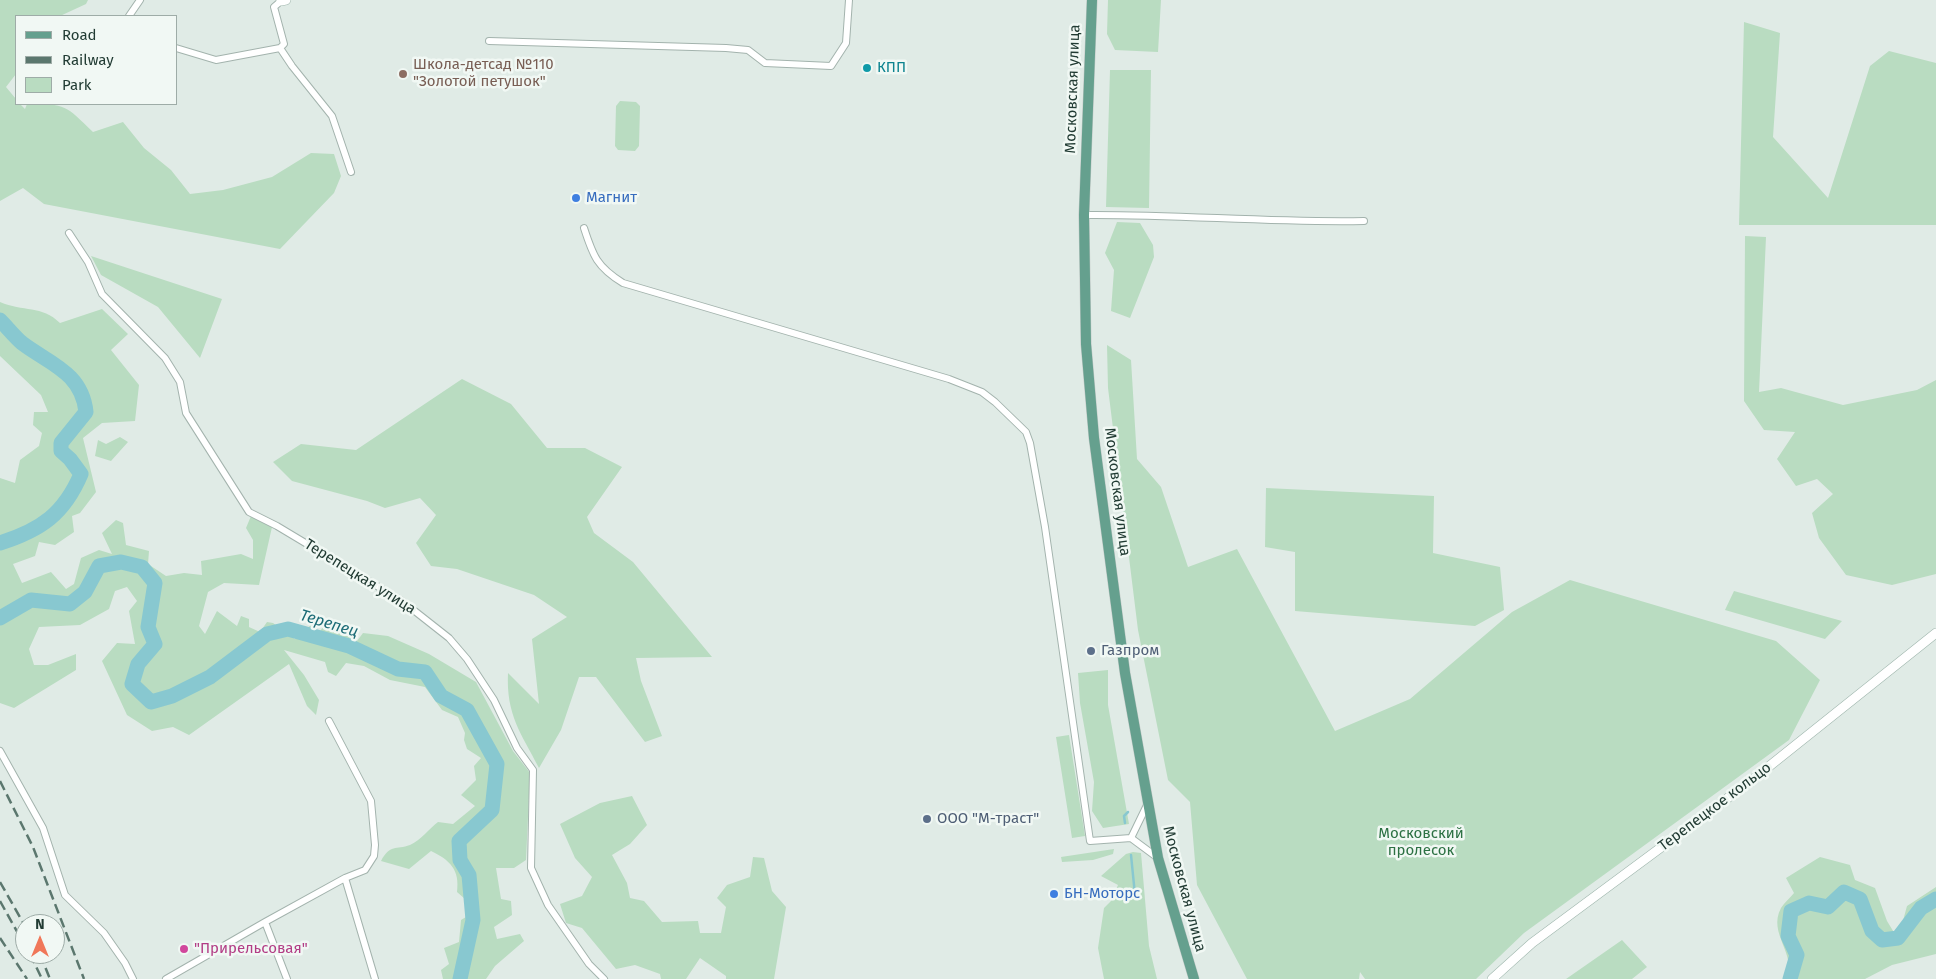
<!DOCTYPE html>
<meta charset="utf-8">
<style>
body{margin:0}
#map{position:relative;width:1936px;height:979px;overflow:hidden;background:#e0ebe6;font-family:"Fira Sans",sans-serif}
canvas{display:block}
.legend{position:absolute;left:15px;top:15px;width:162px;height:90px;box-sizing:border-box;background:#f1f8f4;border:1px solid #9eaca7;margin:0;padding:6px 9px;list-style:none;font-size:15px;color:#213b33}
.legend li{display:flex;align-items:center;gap:10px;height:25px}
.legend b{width:25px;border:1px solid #9eaca7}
.north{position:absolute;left:15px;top:914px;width:50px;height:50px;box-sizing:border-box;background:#f1f8f4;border:1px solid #9eaca7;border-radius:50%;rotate:0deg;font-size:14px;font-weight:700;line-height:20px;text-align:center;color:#213b33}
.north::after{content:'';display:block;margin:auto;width:18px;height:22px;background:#f07759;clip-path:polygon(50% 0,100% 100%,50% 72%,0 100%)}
</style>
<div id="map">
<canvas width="1936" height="979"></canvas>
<ul class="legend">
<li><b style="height:6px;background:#65a08e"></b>Road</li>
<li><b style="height:6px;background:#5b776e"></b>Railway</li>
<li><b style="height:14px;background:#b9dcc1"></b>Park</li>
</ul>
<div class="north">N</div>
</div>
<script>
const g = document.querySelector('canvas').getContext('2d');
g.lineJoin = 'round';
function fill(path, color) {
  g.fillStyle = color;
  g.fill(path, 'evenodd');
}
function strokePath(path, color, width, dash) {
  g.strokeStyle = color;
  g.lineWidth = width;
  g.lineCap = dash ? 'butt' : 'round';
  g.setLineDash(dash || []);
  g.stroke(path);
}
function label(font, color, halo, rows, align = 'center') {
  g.font = font + ' "Fira Sans",sans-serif';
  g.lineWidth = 5;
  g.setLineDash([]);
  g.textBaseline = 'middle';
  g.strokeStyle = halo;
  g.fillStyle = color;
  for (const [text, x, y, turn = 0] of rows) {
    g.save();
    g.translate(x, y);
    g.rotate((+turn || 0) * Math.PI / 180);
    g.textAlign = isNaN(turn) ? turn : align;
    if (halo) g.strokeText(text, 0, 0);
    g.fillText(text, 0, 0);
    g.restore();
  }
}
const green = new Path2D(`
 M0 0H88L86 4 60 16H16V74L6 87 16 99V104H20L25 109 27 104C67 104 65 105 93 132L123 122 144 148 171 170 190 194 223 190 272 177 311 153 334 154 341 176 334 193 280 249 44 204 23 188 0 201Z
 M1108 0H1161L1158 52 1115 50 1107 34Z
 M1744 22 1780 33 1773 137 1828 198 1870 66 1889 51 1936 63V225H1739Z
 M1110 70H1151L1149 208 1106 207Z
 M620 101 636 102 640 106 639 146 635 151 618 150 615 146 616 106Z
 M1117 222 1140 223 1153 245 1154 257 1130 318 1111 311 1114 270 1105 253Z
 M1745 236 1766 237 1759 392 1781 388 1843 405 1917 390 1936 380V574L1892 585 1846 575 1819 538 1812 513 1833 494 1817 479 1796 486 1777 459 1795 432 1764 430 1744 401Z
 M91 256 222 299 200 358 158 307 101 275Z
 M0 302C23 312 42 305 60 323L102 309 128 334 111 350 139 385 135 421 102 423 83 438 96 492 80 513 72 516 74 532 55 545 39 542 35 556 13 564 22 583 51 572 66 589 74 584 81 558 99 550 112 554 102 533 116 520 123 523 126 545 149 551 148 564 166 576 184 573 202 575 201 561 241 554 253 559V540L246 528 251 516 272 527 259 585 224 583 208 592 199 626 205 634 217 611 237 626 241 616 249 619V627L260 632 267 622 273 623 295 639 312 624V643L323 627 351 634 357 641 363 633 388 636 429 654 476 682 513 751 530 773 526 860 514 868H496L501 899 511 901 512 915 494 927 497 939 520 934 524 941 495 966 486 979H443L441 970 449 964 444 948 459 942 461 920 466 917 465 899 457 892C460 870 450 860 431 851L409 869 381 861C390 844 396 850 410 845 420 841 430 828 438 822L453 824 475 806 461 795 476 780 474 766 481 758 467 749 464 740 465 733 458 717 442 710 425 687 390 680 364 666 346 663 336 676 328 672 325 662 284 650 304 675 319 700 316 715 307 706 289 664 189 735 173 727 152 731 127 715 102 661 117 643 135 644 129 611 137 601 127 587 115 591 109 609 80 625 39 627 29 649 34 665H48L76 654V670L14 708 0 703V478L15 483 20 460 39 446 42 433 33 425 34 412H48L41 395 0 356Z
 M1107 345 1131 360 1137 459 1161 487 1188 567 1237 549 1335 731 1410 699 1512 612 1570 580 1776 641 1820 680 1789 740 1524 933 1476 979H1365L1360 972 1359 979H1247L1197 885 1190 802 1168 780 1138 630 1108 388Z
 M462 379 511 404 547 448H585L622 467 587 517 594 533 633 562 712 657 636 658 641 681 662 736 645 742 596 677H579L561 730 539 768C521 733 506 715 508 673L539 704 532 639 567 617 534 595 457 569 431 566 416 543 436 515 420 498 385 508 367 501 292 481 273 462 301 444 356 450Z
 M120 437 128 442 111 461 95 456 98 440 106 444Z
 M1266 488 1434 496 1433 553 1500 567 1504 610 1475 626 1295 611V552L1265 547Z
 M1734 591 1842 621 1825 639 1725 610Z
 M1108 670V705L1129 824 1103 828 1092 811 1094 782 1080 703 1078 673Z
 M1069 735 1085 836 1072 838 1056 737Z
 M632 796 647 825 630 844 612 855 627 883 630 898 644 901 662 922 698 921 700 933H721L726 907 717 898 727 885 750 877 753 857 764 858 772 891 786 907 774 979H726V976L700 958 686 979H661L660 974 635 965 616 969 582 928 566 923 560 904 582 896 592 877 575 858 560 824 600 803Z
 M1114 849 1113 854 1093 860 1062 862 1061 857Z
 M1133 852 1141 853 1149 946 1157 979H1104L1098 948 1104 908 1111 901 1118 885 1101 876 1126 854Z
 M1820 857 1850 865 1855 880 1875 888 1887 921 1898 939 1907 906 1936 887V954L1892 965 1865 979H1786C1798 954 1767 934 1781 908 1784 903 1790 898 1794 893L1786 878Z
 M1622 940 1647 967 1632 979H1566Z`);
const stream = new Path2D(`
 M1125 823 1124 816 1128 812
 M1131 855 1135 895`);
const river = new Path2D(`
 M0 320C7 327 14 336 22 343 48 363 82 372 86 412L61 443V451L70 459 81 474C64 514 41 530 0 543
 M0 618 31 600 70 604 85 592 99 566 121 562 142 567 155 583 148 627 155 644 138 664 132 684 151 702 172 696 210 677 267 634 288 629 349 646 398 669 425 672 441 696 467 710 497 764 492 810 459 841 460 860 469 875 473 920 460 979
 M1790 979 1797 955 1788 936 1791 911 1809 903 1828 907 1844 892 1860 899 1872 931 1882 940 1898 938 1921 908 1936 899`);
const street = new Path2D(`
 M280 0 281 1 274 7 284 44 280 48 292 66 332 116 351 172
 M129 16 140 0
 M489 41 726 48 748 50 765 63 831 66 846 43 849 0
 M176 48 216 60 280 48
 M1084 215C1177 214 1271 223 1364 221
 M584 228C593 256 597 267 623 283L949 379 982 392 995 402 1026 432 1030 443 1045 527 1090 841 1131 838 1147 805
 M69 233 88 262 102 294 165 358 180 382 186 413 249 512 277 526 402 601 449 638 467 659 494 700 517 748 533 770 531 868 548 905 589 964 604 979
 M0 751 43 828 65 895 104 933 125 963 133 979
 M1131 838 1158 858
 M345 878 375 979
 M265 922 287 979
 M166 979 265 922 345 878 365 870 374 856 375 845 371 801 329 721`);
const secondary = new Path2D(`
 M281 1 286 0
 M1492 979 1532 943 1752 780 1936 633`);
const primary = new Path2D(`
 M1092 0 1084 215 1086 344 1094 438 1125 673 1158 858 1194 979`);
const rail = new Path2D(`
 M0 781 33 847 84 979
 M0 882 25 926
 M0 901 25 946
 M0 938 27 979
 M30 954 42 979
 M40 954 50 979`);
const markers = [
 [867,68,5,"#0f9aa8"],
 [403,74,5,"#8d6e63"],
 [576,198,5,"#3f7fe0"],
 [1091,651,5,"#5c6f8a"],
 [927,819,5,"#5c6f8a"],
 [1054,894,5,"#3f7fe0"],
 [184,949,5,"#d1479c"]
];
const educationNames = [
 ["Школа-детсад №110",413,65],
 ["\"Золотой петушок\"",413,82]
];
const cultureNames = [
 ["КПП",877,68]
];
const streetNames = [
 ["Московская улица",1073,89,-88],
 ["Московская улица",1117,492,83],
 ["Терепецкая улица",360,577,32],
 ["Терепецкое кольцо",1715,807,-37],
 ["Московская улица",1184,889,75]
];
const shopNames = [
 ["Магнит",586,198],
 ["БН-Моторс",1064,894]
];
const serviceNames = [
 ["Газпром",1101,651],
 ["ООО \"М-траст\"",937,819]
];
const parkNames = [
 ["Московский",1421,834],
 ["пролесок",1421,851]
];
const hotelNames = [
 ["\"Прирельсовая\"",194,949]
];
const waterNames = [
 ["Терепец",329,624,17]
];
fill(green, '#b9dcc1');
strokePath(stream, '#88c8d0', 2.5);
strokePath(river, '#88c8d0', 15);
strokePath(street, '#a3b3ad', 8);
strokePath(secondary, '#9fb6ad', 10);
strokePath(primary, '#c1c8c6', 11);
strokePath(street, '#fff', 6);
strokePath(secondary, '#fff', 9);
strokePath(primary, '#65a08e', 10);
strokePath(rail, '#5b776e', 2.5, [10, 5]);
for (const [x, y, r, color] of markers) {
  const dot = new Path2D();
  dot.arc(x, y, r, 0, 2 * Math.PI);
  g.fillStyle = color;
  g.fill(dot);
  strokePath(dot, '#f1f8f4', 2);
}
label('15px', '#785e54', '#f1f8f4', educationNames, 'left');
label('15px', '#0d838f', '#f1f8f4', cultureNames, 'left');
label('15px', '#213b33', '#f1f8f4', streetNames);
label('15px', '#366cbe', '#f1f8f4', shopNames, 'left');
label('15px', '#4e5e75', '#f1f8f4', serviceNames, 'left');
label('15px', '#2c7143', '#f1f8f4', parkNames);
label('15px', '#b23c85', '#f1f8f4', hotelNames, 'left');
label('italic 16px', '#1c6b76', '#f1f8f4', waterNames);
</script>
